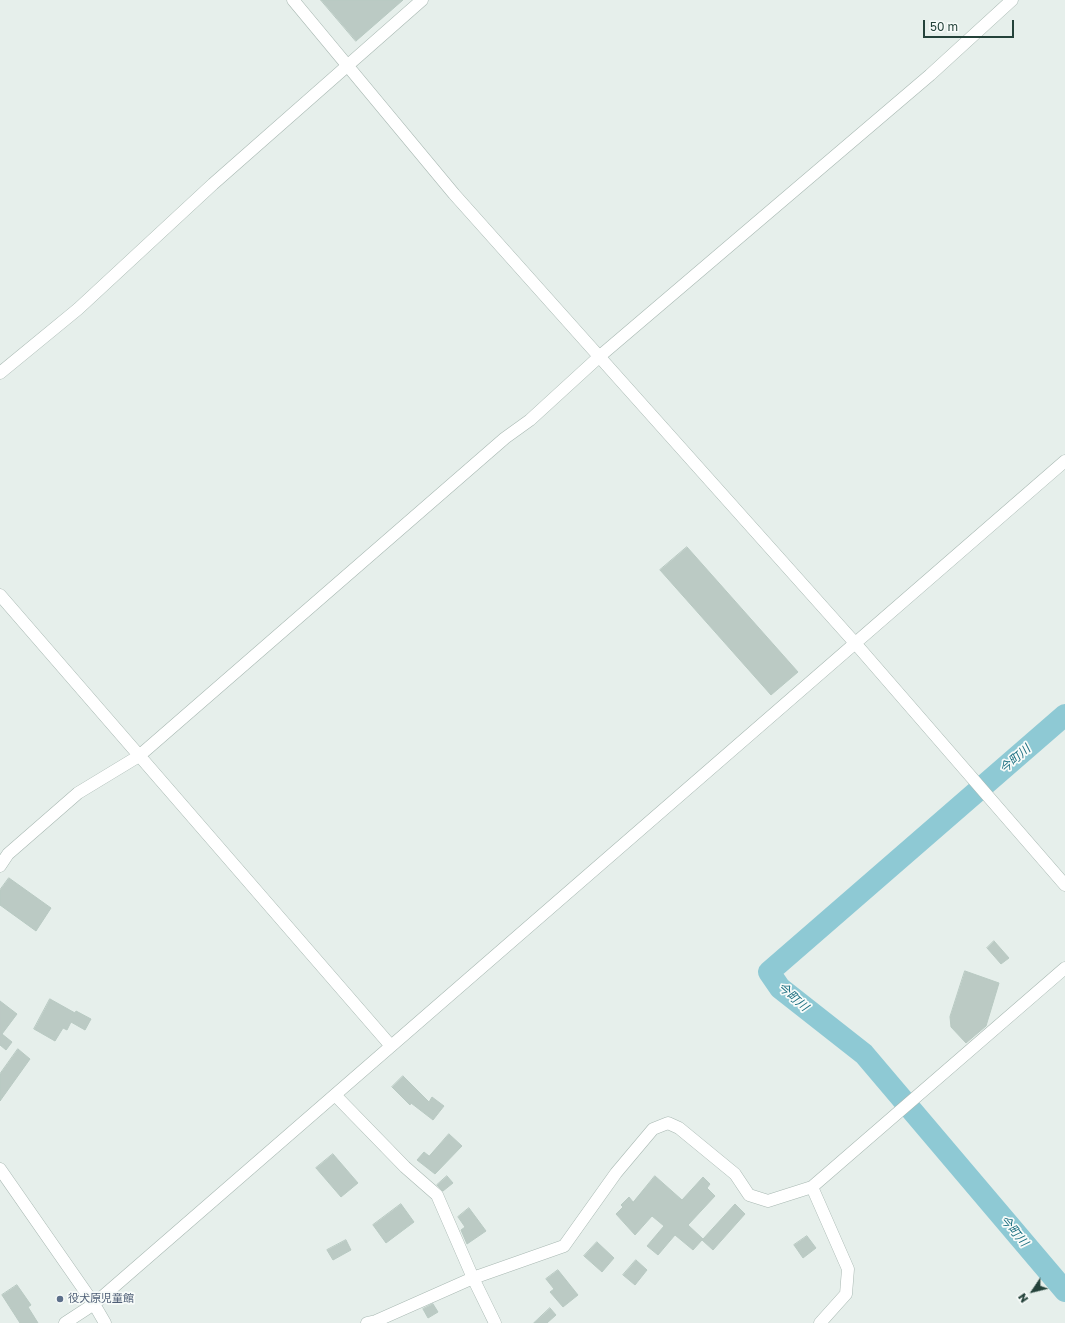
<!DOCTYPE html>
<meta charset="utf-8">
<style>
body{margin:0}
#map{position:relative;width:1065px;height:1323px;overflow:hidden;background:#e6efeb;font-family:"Golos Text",sans-serif}
canvas{display:block}
.north{position:absolute;left:1013px;top:1271px;width:40px;height:40px;-webkit-text-stroke:3px #f7fbf9;paint-order:stroke;rotate:235deg;font-size:11px;font-weight:700;line-height:16px;text-align:center;color:#24423a}
.north::after{content:'';display:block;margin:auto;width:14px;height:18px;background:#24423a;clip-path:polygon(50% 0,100% 100%,50% 72%,0 100%)}
.scale{position:absolute;left:923px;top:20px;width:91px;height:18px;box-sizing:border-box;border:2px solid #24423a;border-top:0;padding-left:5px;font-size:12px;line-height:14px;white-space:nowrap;color:#24423a;-webkit-text-stroke:3px #f7fbf9;paint-order:stroke}
</style>
<div id="map">
<canvas width="1065" height="1323"></canvas>
<div class="north">N</div>
<div class="scale">50 m</div>
</div>
<script>
const g = document.querySelector('canvas').getContext('2d');
g.lineJoin = 'round';
function strokePath(path, color, width, dash) {
  g.strokeStyle = color;
  g.lineWidth = width;
  g.lineCap = dash ? 'butt' : 'round';
  g.setLineDash(dash || []);
  g.stroke(path);
}
function fill(path, color) {
  g.fillStyle = color;
  g.fill(path, 'evenodd');
}
function label(font, color, halo, rows, align = 'center') {
  g.font = font + ' "Golos Text","Noto Sans JP",sans-serif';
  g.lineWidth = 3.5;
  g.setLineDash([]);
  g.textBaseline = 'middle';
  g.strokeStyle = halo;
  g.fillStyle = color;
  for (const [text, x, y, turn = 0] of rows) {
    g.save();
    g.translate(x, y);
    g.rotate((+turn || 0) * Math.PI / 180);
    g.textAlign = isNaN(turn) ? turn : align;
    if (halo) g.strokeText(text, 0, 0);
    g.fillText(text, 0, 0);
    g.restore();
  }
}
const river = new Path2D(`
 M1065 715 769 972 780 988 864 1054 1065 1291`);
const building = new Path2D(`
 M321 0H403L356 41Z
 M687 547 798 672 771 695 660 570Z
 M9 878 51 908 36 931 0 905V890Z
 M994 941 1009 958 1001 964 987 948Z
 M965 971 999 983 986 1026 966 1043 951 1027 950 1017Z
 M50 999 75 1013 76 1011 91 1019 85 1030 71 1022 67 1030 63 1028 55 1041 34 1029Z
 M0 1001 17 1014 2 1034 12 1042 6 1050 0 1045Z
 M18 1049 30 1059 0 1101V1074Z
 M403 1076 429 1102 432 1097 444 1106 433 1120 411 1103 410 1105 392 1087Z
 M449 1134 462 1146 435 1174 417 1160 424 1152 429 1156Z
 M333 1154 358 1183 341 1197 316 1168Z
 M447 1176 453 1183 443 1191 437 1185Z
 M655 1176 682 1200 703 1177 710 1184 707 1188 715 1196 688 1225 703 1239 735 1204 745 1214 713 1250 702 1240 693 1250 675 1235 658 1255 647 1246 664 1226 652 1216 635 1235 616 1214 623 1207 621 1205 629 1197 633 1202Z
 M401 1204 414 1222 386 1243 373 1225Z
 M469 1208 486 1231 467 1244 461 1230 465 1227 458 1217Z
 M807 1236 816 1248 803 1258 794 1245Z
 M346 1240 351 1250 333 1260 327 1250Z
 M597 1242 614 1258 602 1272 584 1256Z
 M636 1260 647 1270 635 1285 623 1275Z
 M558 1270 578 1295 563 1307 550 1292 554 1289 546 1279Z
 M17 1285 31 1305 28 1307 38 1323H20L2 1295Z
 M433 1304 438 1312 428 1318 423 1309Z
 M550 1308 556 1315 547 1323H534Z`);
const street = new Path2D(`
 M293 0 454 194 855 643 1065 885
 M0 373 78 309 213 184 422 0
 M0 595 391 1046
 M0 866 8 854 78 793 139 756 505 438 530 420 600 356 930 75 1012 0
 M335 1095 405 1167 437 1195 473 1278 495 1323
 M0 1169 94 1304 105 1323
 M812 1187 848 1269 846 1294 820 1323
 M65 1323 94 1304 1065 461
 M367 1323 376 1321 473 1278 564 1246 616 1173 653 1129 668 1123 679 1128 735 1174 749 1195 768 1201 812 1187 1065 968`);
const markers = [
 [60,1299,4,"#5c6f8a"]
];
const serviceNames = [
 ["役犬原児童館",68,1299]
];
const waterNames = [
 ["今町川",1015,759,-41],
 ["今町川",793,997,41],
 ["今町川",1014,1231,50]
];
strokePath(river, '#8ec9d4', 22);
fill(building, '#bbcac4');
strokePath(building, '#b8c9c2', 1);
strokePath(street, '#a8b8b2', 13);
strokePath(street, '#fff', 12);
for (const [x, y, r, color] of markers) {
  const dot = new Path2D();
  dot.arc(x, y, r, 0, 2 * Math.PI);
  g.fillStyle = color;
  g.fill(dot);
  strokePath(dot, '#f7fbf9', 1.5);
}
label('11px', '#4e5e75', '#f7fbf9', serviceNames, 'left');
label('italic 12px', '#1c6f80', '#f7fbf9', waterNames);
</script>
